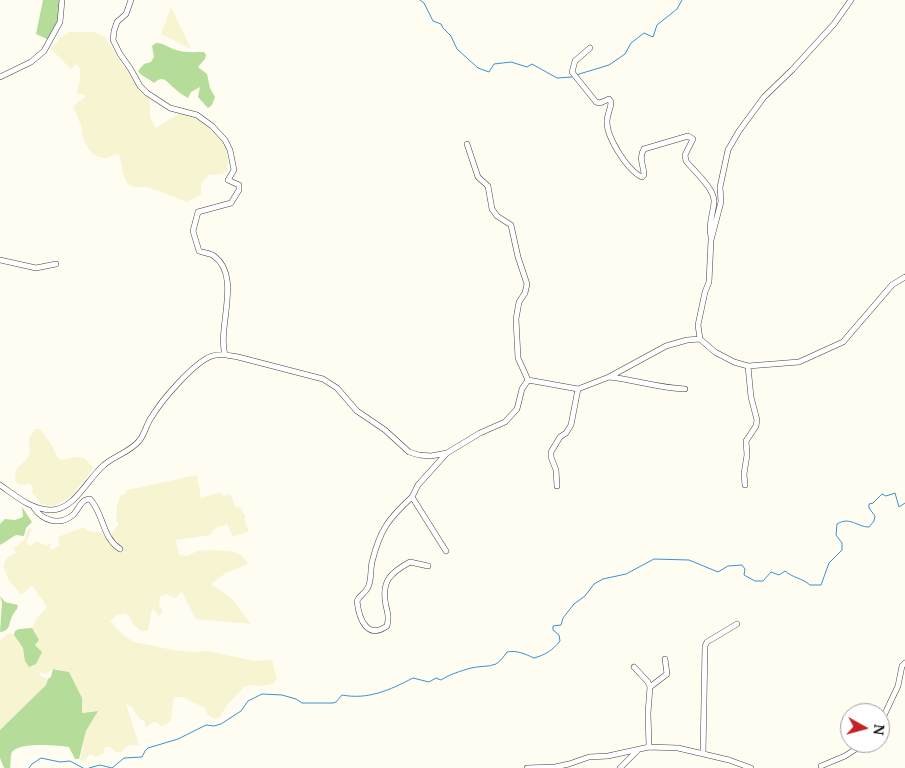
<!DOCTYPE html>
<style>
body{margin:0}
#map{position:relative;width:905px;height:768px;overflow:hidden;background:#fffdf1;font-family:"Noto Serif",serif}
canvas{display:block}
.north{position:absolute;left:840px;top:703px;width:50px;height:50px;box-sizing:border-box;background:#fff;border:1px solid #9f9f9f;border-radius:50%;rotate:97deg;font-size:14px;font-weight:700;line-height:20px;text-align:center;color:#0f0f0f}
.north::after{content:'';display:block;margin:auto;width:18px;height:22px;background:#c22426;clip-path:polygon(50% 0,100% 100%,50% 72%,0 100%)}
</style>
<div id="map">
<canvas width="905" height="768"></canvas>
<div class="north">N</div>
</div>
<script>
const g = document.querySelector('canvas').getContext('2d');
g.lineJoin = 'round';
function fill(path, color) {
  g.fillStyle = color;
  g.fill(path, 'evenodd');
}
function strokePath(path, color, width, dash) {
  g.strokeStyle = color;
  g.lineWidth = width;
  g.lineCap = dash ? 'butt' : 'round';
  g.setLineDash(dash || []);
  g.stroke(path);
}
const farmland = new Path2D(`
 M171 7 191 49 161 34Z
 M69 32H95L105 37 122 64 146 94 150 101V117L156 128 180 113 201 119 205 125 225 142 228 161 227 171 222 174 209 175 201 184V195L187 202 147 187H134L128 184 123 174 120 156 116 154 107 158 98 157 92 153 86 145 82 135V128L73 106 85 97 83 94H78L77 90 80 81V69L77 64 71 69 51 49 60 38Z
 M35 429H40L51 444 58 458 61 460 76 457 84 458 94 468 73 494 59 504 51 506 41 504 32 492 33 487 28 483 25 485 18 484 15 478 16 469 27 459 30 452 29 439Z
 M197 475 201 498 221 492 223 496 230 494 236 508 240 507 246 518 244 519 249 531 233 537 227 524 216 528 210 535 176 540 179 555 188 556 197 551 210 550 227 551 235 552 242 556 247 562 246 565 226 573 211 584 231 598 251 624 196 619 182 592 175 598 166 594 160 597 159 606 163 611 159 616 153 609 152 610 148 631H141L134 625 129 616 124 614 117 615 110 621 123 635 134 642 173 650 193 652 208 651 254 661 272 660 277 679 273 684 262 686 250 685 244 687 227 705 220 717 216 719 212 718 207 714 205 708 183 697H174L171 720 167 724 161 726 157 722H153L146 727 144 721 139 719 132 707 126 704 139 745H129L121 752H116L110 747H105L104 753 96 757 90 754 85 760 80 761 86 731 93 720 94 711 81 713 82 698 69 672 59 669H53L45 674 41 672 39 675 48 679 46 685 0 730V641L8 633 14 635 23 648 24 656 38 648 35 645 37 641 32 628 38 617 47 607 32 585 21 595 8 579 4 568V563L7 558 16 553 14 548 24 540 29 528 32 529 26 543 31 546 36 541 46 546 49 543 51 544 49 547 51 550 60 546 58 537 84 527 89 531 102 533 108 539 119 523 116 520 117 506 120 496 126 493 127 490Z`);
const forest = new Path2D(`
 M43 0H61L58 24 49 40 36 34Z
 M156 43C164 43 169 48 176 50 185 53 194 52 204 52L206 55 205 59 198 67 207 74 210 88 215 97 212 105 208 108 198 97 200 87 191 92 188 98C183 95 178 92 174 88 167 82 163 74 154 83 148 78 142 77 138 71L144 64 151 62 154 57 152 46Z
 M22 507 32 522 26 528 24 536 16 535 0 545V524L5 519 15 520 23 517Z
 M0 596 5 602 18 605C16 614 18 606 14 613 8 621 12 631 0 632L2 603Z
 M32 628 39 640 35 645 42 652 36 664 29 667 25 661 23 648 14 635 15 631 19 629Z
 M53 669 69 672 82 698V713L98 711 86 731 79 759H75L69 747C58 745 18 742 12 752 10 757 11 763 10 768H4L0 758V730L46 685 48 679 51 677Z`);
const stream = new Path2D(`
 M420 0 424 3 433 21 441 24 443 28 451 36 457 49 478 68 489 72 494 64 511 62 527 67 532 64 557 78 572 77
 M576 75 609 65 625 54 631 43 644 33 653 37 657 25 677 9 682 0
 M29 768 32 764 41 758 60 762 70 761 83 768
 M89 768 100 765 112 768 124 758 142 757 145 751 148 748 178 739 206 725 214 726 221 724 241 711 248 701 262 694 282 695 296 699 302 703H333L336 702 342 695C368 700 390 690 413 678L429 682 436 678 441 680C450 674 461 671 471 668 479 666 489 667 496 664 501 661 504 656 507 652 517 650 525 654 534 658 545 655 553 650 560 641L559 635 553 630V626L561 625 563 618 574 604 585 596 594 584 603 579 626 574 654 559 689 560 718 572 728 566 742 565 745 569 744 575 755 581H763L771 572 779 575 785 571C793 578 802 578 810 585H821L829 563 842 550V543L836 535 837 524C850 516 857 527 869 527L874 521 875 516 869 508V504L873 503 882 494 886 496 895 493 899 507 905 503`);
const street = new Path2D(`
 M131 0 126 14 117 22 114 31 113 40 120 54 130 68 140 86 147 93 170 108 197 115 212 126 225 140 230 150 234 170 228 180 239 185V190L231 203 198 212 193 231 199 251C204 253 210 253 214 256 242 276 217 327 225 355
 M590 48 575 61 572 72 596 102 600 103 609 99 611 102C611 109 607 114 607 121 606 137 628 171 642 177L644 175C644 166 638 158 644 149L688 136 693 139 685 155 686 161C694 171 715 189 714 202 713 215 708 223 711 237
 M0 77 31 62 44 51 60 22 62 0
 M467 144 478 177 488 186 492 209 497 216 511 225 518 257 527 284 525 293 519 302 516 319 518 358 528 380
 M0 260 36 268 56 264
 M700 339 698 325 705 292 709 282 711 240 721 202 720 187 728 150 739 131 764 97 792 70 834 24 851 0
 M609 377C636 380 659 388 685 389
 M0 485C16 496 30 509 50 510 74 511 88 478 104 465 114 456 130 452 139 441 145 434 146 425 151 418 161 401 194 362 212 356 221 353 230 356 238 357L323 379 337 388 357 411 385 430 409 452 419 455 431 456 447 453 480 433 505 422 517 409 522 389 528 380 578 389 609 377 666 346 687 340 700 339 715 352 734 362 748 366 799 362 843 342 892 285 905 277
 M745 485 744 474 747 455 746 441 756 426 757 420 751 397 748 366
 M557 486 556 470 551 457V452L560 437 566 433 571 425 578 389
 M412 497C388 519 380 530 372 562 370 571 372 582 367 589 364 594 359 596 357 601 359 619 367 640 387 626 389 618 388 614 386 606 381 581 390 573 410 562L428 566
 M34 508C43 521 60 526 73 515 79 509 81 499 90 499 105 516 101 536 120 549
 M446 551 412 497 418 485 446 454
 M634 667 648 682 650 687 648 713 649 747
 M650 687 667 674 665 659
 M880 724 898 686 902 666 905 663
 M703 754 705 646 707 642 737 624
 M821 766 845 756 865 743
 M527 768 555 767 569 764 589 757 608 756 649 747 678 748 729 760 751 768
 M620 768 637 751`);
fill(farmland, '#f6f4d1');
fill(forest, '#b5dc99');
strokePath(stream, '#3b90d0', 1);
strokePath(street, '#424242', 6);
strokePath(street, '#fff', 5);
</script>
